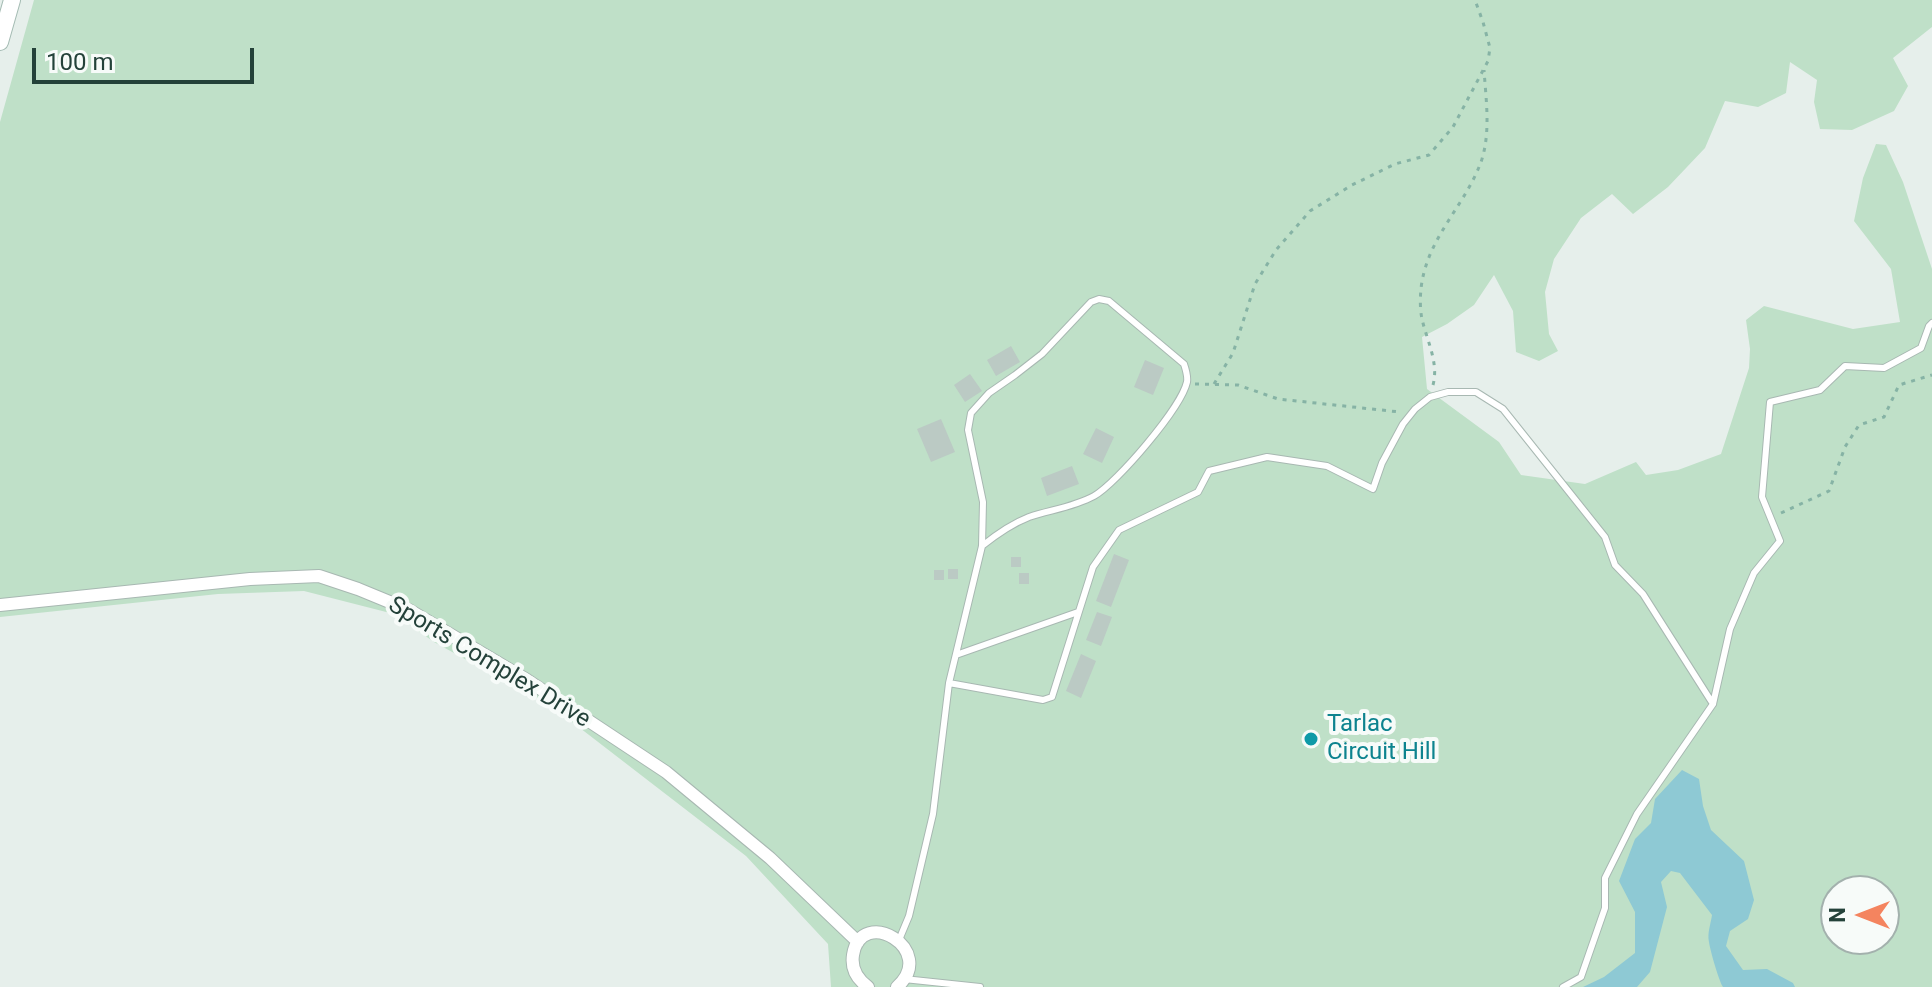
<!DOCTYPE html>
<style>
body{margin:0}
#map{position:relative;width:1932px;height:987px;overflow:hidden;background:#e6efeb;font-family:Roboto,sans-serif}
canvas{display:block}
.north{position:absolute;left:1820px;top:875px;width:80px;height:80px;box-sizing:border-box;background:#f7fbf9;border:2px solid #a3b1ad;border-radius:50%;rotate:270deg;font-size:22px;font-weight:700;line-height:32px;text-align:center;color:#24423a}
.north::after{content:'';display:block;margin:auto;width:28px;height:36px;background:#f4845f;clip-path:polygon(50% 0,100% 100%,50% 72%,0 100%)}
.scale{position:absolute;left:32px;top:48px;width:222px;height:36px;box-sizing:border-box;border:4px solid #24423a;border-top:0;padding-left:10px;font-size:24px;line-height:28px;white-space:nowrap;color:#24423a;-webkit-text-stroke:6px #f7fbf9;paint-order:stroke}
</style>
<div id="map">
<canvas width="1932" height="987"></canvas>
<div class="north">N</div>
<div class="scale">100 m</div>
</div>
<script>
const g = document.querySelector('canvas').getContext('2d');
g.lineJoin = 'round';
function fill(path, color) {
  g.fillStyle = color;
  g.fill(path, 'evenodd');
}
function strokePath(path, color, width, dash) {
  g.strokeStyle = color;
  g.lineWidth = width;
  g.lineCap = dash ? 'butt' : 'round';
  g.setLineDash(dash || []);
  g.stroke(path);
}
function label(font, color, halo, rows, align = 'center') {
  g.font = font + ' Roboto,sans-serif';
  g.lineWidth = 8;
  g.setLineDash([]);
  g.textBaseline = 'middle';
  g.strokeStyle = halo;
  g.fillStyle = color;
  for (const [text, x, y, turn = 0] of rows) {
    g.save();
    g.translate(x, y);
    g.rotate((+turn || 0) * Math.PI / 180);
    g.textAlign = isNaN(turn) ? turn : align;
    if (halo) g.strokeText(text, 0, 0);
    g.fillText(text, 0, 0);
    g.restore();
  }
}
const green = new Path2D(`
 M34 0H1932V27L1893 58 1908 86 1894 111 1852 130 1820 129 1814 102 1817 80 1790 62 1786 93 1758 107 1725 101 1705 148 1668 187 1633 214 1612 194 1581 218 1554 259 1545 292 1549 334 1558 351 1539 361 1516 352 1513 311 1494 275 1474 305 1447 324 1422 337 1427 389 1499 442 1521 475 1585 484 1636 462 1646 475 1678 470 1721 454 1749 368 1750 349 1746 320 1764 306 1853 329 1900 322 1891 269 1854 221 1863 178 1876 144 1886 145 1903 182 1932 269V987H831L828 944 746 856 554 708 434 642 394 614 304 591 218 594 0 617V122ZM1836 891H1884V939H1836Z`);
const water = new Path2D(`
 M1682 770 1699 779 1703 806 1711 830 1744 861 1754 900 1748 919 1730 931 1726 946 1743 970 1767 969 1793 983 1795 987H1723C1719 981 1710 950 1709 942 1707 933 1711 923 1712 915L1680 873 1671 871 1661 882 1667 907 1650 972 1637 987H1583L1604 977 1635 953V912L1619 881 1635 839 1651 823 1655 799Z`);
const building = new Path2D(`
 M1011 346 1020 362 996 376 987 360Z
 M1145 360 1164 368 1153 395 1134 387Z
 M970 374 982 391 965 402 954 385Z
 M941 419 955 452 931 462 917 429Z
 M1096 428 1114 437 1102 463 1083 454Z
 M1072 466 1079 484 1047 496 1041 478Z
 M1114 554 1129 560 1111 607 1096 601Z
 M1011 557H1021V567H1011Z
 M948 569H958V579H948Z
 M934 570H944V580H934Z
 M1019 573H1029V584H1019Z
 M1097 612 1112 617 1101 646 1086 640Z
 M1081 654 1096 661 1081 698 1066 691Z`);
const path = new Path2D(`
 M1195 384 1238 385 1278 399 1400 412
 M1214 384 1233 353 1255 284 1276 250 1310 211 1352 185 1395 164 1429 155 1453 127 1488 61 1490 48 1483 22 1475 0
 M1433 385C1439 363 1427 341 1422 319 1420 310 1420 298 1421 289 1426 239 1465 206 1481 162 1491 133 1486 100 1484 70
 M1781 513 1829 491 1845 447 1859 425 1884 417 1899 385 1932 375`);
const service = new Path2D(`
 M956 655 1078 612
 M949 683 1043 700 1052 697 1093 567 1119 530 1198 492 1209 471 1267 457 1327 466 1373 489 1382 463 1403 424 1415 409 1430 397 1448 392H1476L1503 409 1605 537 1615 565 1643 594 1713 704
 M899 940 909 916 933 814 949 683 982 546 983 502 968 430 971 413 989 393 1015 375 1042 354 1091 302 1099 299 1109 301 1184 364C1186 370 1188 376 1187 382 1181 408 1117 483 1094 496 1074 507 1050 510 1029 517 1011 524 997 534 982 546
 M904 979 980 987
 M1563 987 1581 977 1605 908V878L1637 814 1713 704 1730 629 1754 573 1780 541 1762 497 1770 402 1820 390 1845 366 1884 368 1921 348 1929 326 1932 323`);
const minor = new Path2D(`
 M0 605 250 579 319 576 358 589 409 610 527 680 666 772 770 858 858 942
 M868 987C857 979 851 968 853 955 861 904 939 950 897 987`);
const secondary = new Path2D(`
 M0 42 12 0`);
const markers = [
 [1311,739,8,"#0f9aa8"]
];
const streetNames = [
 ["Sports Complex Drive",489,663,31]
];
const cultureNames = [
 ["Tarlac",1327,725],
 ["Circuit Hill",1327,753]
];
fill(green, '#bfe0c8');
fill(water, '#8ec9d4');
fill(building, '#bbcac4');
strokePath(service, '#a8b8b2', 8);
strokePath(minor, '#a8b8b2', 14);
strokePath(secondary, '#a4bbb3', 18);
strokePath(path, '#86b3a5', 3, [4, 6]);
strokePath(service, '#fff', 6);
strokePath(minor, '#fff', 12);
strokePath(secondary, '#fff', 16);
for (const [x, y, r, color] of markers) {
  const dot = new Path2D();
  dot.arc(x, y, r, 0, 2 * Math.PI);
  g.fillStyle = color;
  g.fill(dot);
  strokePath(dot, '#f7fbf9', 3);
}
label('24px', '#24423a', '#f7fbf9', streetNames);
label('24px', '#0d838f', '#f7fbf9', cultureNames, 'left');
</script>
